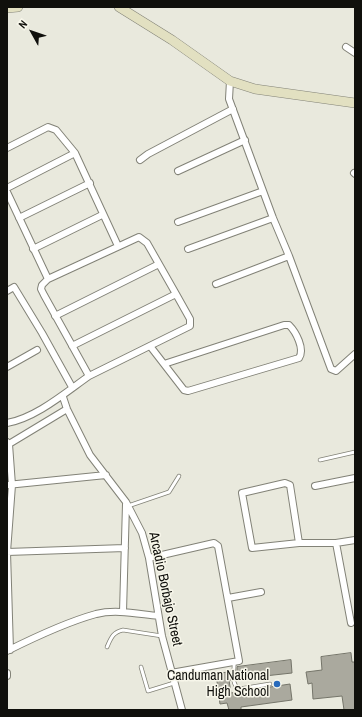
<!DOCTYPE html>
<style>
body{margin:0}
#map{position:relative;width:362px;height:717px;overflow:hidden;background:#e9e9dd;font-family:"Archivo Narrow",sans-serif}
canvas{display:block}
.frame{position:absolute;inset:0;border:8px solid #10100c;pointer-events:none}
.north{position:absolute;left:12px;top:12px;width:40px;height:40px;-webkit-text-stroke:3px #f7f6ea;paint-order:stroke;rotate:310deg;font-size:11px;font-weight:700;line-height:16px;text-align:center;color:#10100c}
.north::after{content:'';display:block;margin:auto;width:14px;height:18px;background:#10100c;clip-path:polygon(50% 0,100% 100%,50% 72%,0 100%)}
</style>
<div id="map">
<canvas width="362" height="717"></canvas>
<div class="frame"></div>
<div class="north">N</div>
</div>
<script>
const g = document.querySelector('canvas').getContext('2d');
g.lineJoin = 'round';
function fill(path, color) {
  g.fillStyle = color;
  g.fill(path, 'evenodd');
}
function strokePath(path, color, width, dash) {
  g.strokeStyle = color;
  g.lineWidth = width;
  g.lineCap = dash ? 'butt' : 'round';
  g.setLineDash(dash || []);
  g.stroke(path);
}
function label(font, color, halo, rows, align = 'center') {
  g.font = font + ' "Archivo Narrow",sans-serif';
  g.lineWidth = 3;
  g.setLineDash([]);
  g.textBaseline = 'middle';
  g.strokeStyle = halo;
  g.fillStyle = color;
  for (const [text, x, y, turn = 0] of rows) {
    g.save();
    g.translate(x, y);
    g.rotate((+turn || 0) * Math.PI / 180);
    g.textAlign = isNaN(turn) ? turn : align;
    if (halo) g.strokeText(text, 0, 0);
    g.fillText(text, 0, 0);
    g.restore();
  }
}
const building = new Path2D(`
 M351 653 352 662H355V710H344L342 696 313 699 312 683 308 684 306 672 322 670 321 657Z
 M291 660 292 673 237 679V667Z
 M231 672V680H229L231 693 290 684 292 700 241 707V710H229L227 703 220 704 216 674Z`);
const lane = new Path2D(`
 M320 460 355 452
 M128 506 169 492 179 476
 M107 647C111 638 113 632 123 630L162 636
 M234 661C235 671 230 683 239 689L270 684
 M141 667 148 691 174 683`);
const street = new Path2D(`
 M346 47 355 53
 M230 81 229 99 273 218 289 256 331 369 336 371 355 354
 M7 148 48 127 56 130 75 153 118 246
 M140 160 148 154 233 109
 M178 171 245 140
 M354 173 355 174
 M7 188 75 153
 M7 192 48 279
 M19 218 90 183
 M178 222 263 191
 M33 249 102 215
 M188 249 273 218
 M216 284 289 256
 M7 291 14 287 42 333 72 387
 M55 316 159 264
 M72 346 176 294
 M150 346 184 390 188 391 299 358C305 349 296 332 289 325H284L164 364
 M7 367 37 350
 M63 397 67 409 90 455 126 502 142 533 149 558 162 636 182 710
 M7 423C36 418 66 392 89 376L190 326V319L176 294 147 243 139 237 48 279 42 285 41 289 44 295 89 376
 M7 442 9 444 12 485 7 552 10 650
 M9 444 67 409
 M7 485 106 475
 M315 486 355 478
 M299 543 290 485 285 483 242 493 252 548 299 543H336L355 540
 M336 543 351 623
 M7 552 125 548
 M149 558 214 543 218 546 239 661 171 673
 M228 598 261 592
 M123 612 126 504
 M7 651C35 637 67 622 96 614 116 609 138 614 158 616
 M7 673V676`);
const secondary = new Path2D(`
 M119 7 172 40 230 81 255 89 355 103
 M7 8 18 7`);
const markers = [
 [277,684,4,"#286abb"]
];
const streetNames = [
 ["Arcadio Borbajo Street",165,589,78]
];
const poiNames = [
 ["Canduman National",269,676],
 ["High School",269,692]
];
fill(building, '#aaa99e');
strokePath(building, '#747469', 1);
strokePath(lane, '#828277', 4.5);
strokePath(street, '#828277', 8);
strokePath(secondary, '#828277', 10);
strokePath(lane, '#fff', 3);
strokePath(street, '#fff', 6);
strokePath(secondary, '#e2e0c1', 9);
for (const [x, y, r, color] of markers) {
  const dot = new Path2D();
  dot.arc(x, y, r, 0, 2 * Math.PI);
  g.fillStyle = color;
  g.fill(dot);
  strokePath(dot, '#f7f6ea', 1.5);
}
label('14px', '#10100c', '#f7f6ea', streetNames);
label('14px', '#10100c', '#f7f6ea', poiNames, 'right');
</script>
